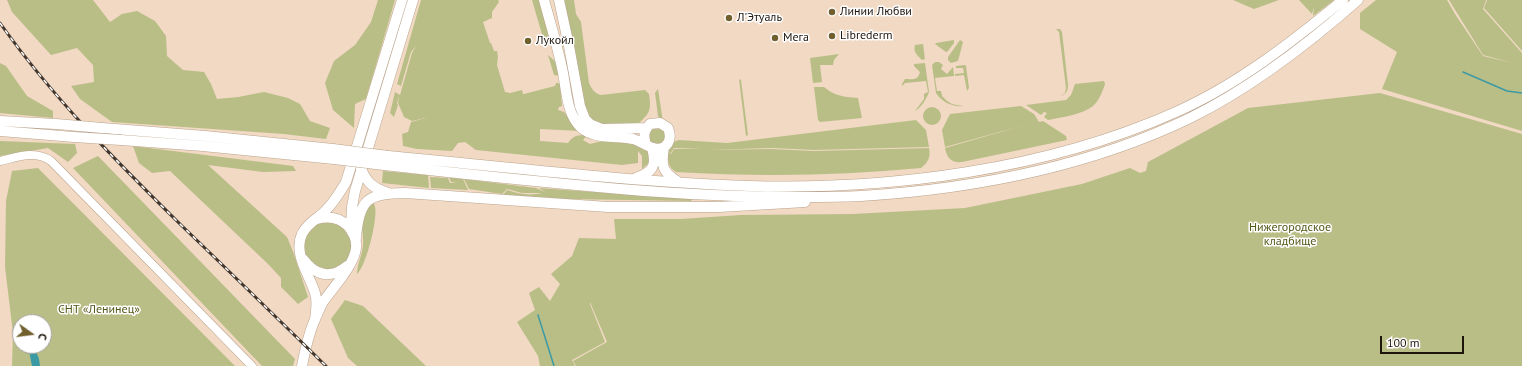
<!DOCTYPE html>
<meta charset="utf-8">
<style>
body{margin:0}
#map{position:relative;width:1522px;height:366px;overflow:hidden;background:#f1d9c3;font-family:"PT Sans",sans-serif}
canvas{display:block}
.north{position:absolute;left:12px;top:314px;width:40px;height:40px;box-sizing:border-box;background:#fff;border:1px solid #a5a19e;border-radius:50%;rotate:104deg;font-size:11px;font-weight:700;line-height:16px;text-align:center;color:#1d140c}
.north::after{content:'';display:block;margin:auto;width:14px;height:18px;background:#715f2d;clip-path:polygon(50% 0,100% 100%,50% 72%,0 100%)}
.scale{position:absolute;left:1380px;top:336px;width:84px;height:18px;box-sizing:border-box;border:2px solid #1d140c;border-top:0;padding-left:5px;font-size:12px;line-height:14px;white-space:nowrap;color:#1d140c;-webkit-text-stroke:3px #fff;paint-order:stroke}
</style>
<div id="map">
<canvas width="1522" height="366"></canvas>
<div class="north">С</div>
<div class="scale">100 m</div>
</div>
<script>
const g = document.querySelector('canvas').getContext('2d');
g.lineJoin = 'round';
function fill(path, color) {
  g.fillStyle = color;
  g.fill(path, 'evenodd');
}
function strokePath(path, color, width, dash) {
  g.strokeStyle = color;
  g.lineWidth = width;
  g.lineCap = dash ? 'butt' : 'round';
  g.setLineDash(dash || []);
  g.stroke(path);
}
function label(font, color, halo, rows, align = 'center') {
  g.font = font + ' "PT Sans",sans-serif';
  g.lineWidth = 3;
  g.setLineDash([]);
  g.textBaseline = 'middle';
  g.strokeStyle = halo;
  g.fillStyle = color;
  for (const [text, x, y, turn = 0] of rows) {
    g.save();
    g.translate(x, y);
    g.rotate((+turn || 0) * Math.PI / 180);
    g.textAlign = isNaN(turn) ? turn : align;
    if (halo) g.strokeText(text, 0, 0);
    g.fillText(text, 0, 0);
    g.restore();
  }
}
const green = new Path2D(`
 M7 0H93L110 22 122 14 137 11 155 21 166 36 167 56 183 70 204 72 211 84 217 99 238 97 264 92 288 98 300 104 310 121 330 128 326 139 284 134 112 122 80 99 71 86 94 82 93 65 77 48 51 55 12 12Z
 M378 0H395L366 99 355 104 354 128 333 110 325 83 334 61 355 45 371 22Z
 M421 0H498L499 2 492 12V18L483 22 490 43H491L494 51H497L498 57 497 65 505 92 510 93 522 90 523 94H524L555 86 556 83H558L560 84 562 106 559 107 558 110 564 112 573 124 581 131 540 129V141L568 143C574 135 577 135 587 135L583 140 590 144 614 138H622L649 151 650 162 642 169V156L638 151V163L622 165 476 150 465 142 458 143 452 151 417 149 403 146 402 134 408 132 411 122 429 117 412 121 404 117 398 103 399 96 397 103 398 105 394 117 390 113 395 92 400 95 412 53 416 46 411 52 401 86 397 84Z
 M532 0H540L553 46 548 45 544 41Z
 M561 0H574L576 14 581 22 589 83C592 89 594 93 601 95L645 90 649 94C651 109 651 112 639 123L606 128 587 120Z
 M1233 0H1279L1254 9Z
 M1299 0H1334L1313 16 1314 7 1312 14Z
 M1376 0H1447L1455 14 1483 56 1513 63 1483 55 1449 0H1486L1483 9 1522 53V131L1382 89 1397 52 1360 29V13Z
 M1487 0H1522V51L1484 8Z
 M1056 29H1060L1062 32 1068 85C1068 91 1066 94 1061 96L1065 93 1066 88 1059 32Z
 M954 40V43L948 51 946 52 935 44 936 43Z
 M960 40 963 42 958 61 951 63 948 60V57Z
 M923 44 925 59 922 60C917 55 913 52 915 45Z
 M839 54 834 60 833 65H820L822 82 813 83 810 58Z
 M548 55 557 63 559 76 554 75Z
 M935 62H939L943 65 941 69 947 74 953 67 954 76 935 78 937 91H941L942 96C952 106 952 104 964 106 952 107 943 103 936 93L932 65Z
 M0 63 6 66 27 96 53 111V118L0 113Z
 M925 63 929 92C927 98 921 108 915 111L924 99V94L928 92 926 81 905 83 902 86V84L905 79C912 79 918 81 920 72L914 66V64Z
 M965 65 966 66 969 88 967 91 964 75 955 76V74L964 73 963 68H956V66Z
 M739 79 741 80 748 135 746 136Z
 M1104 81 1105 84C1103 90 1099 101 1093 106 1082 115 1062 117 1048 120L1044 117 1047 113 1044 112 1041 115 1026 105 1066 100 1071 95 1075 84Z
 M814 87H824C835 96 844 97 858 98L862 118 820 122 818 120Z
 M658 89 663 122 658 116 655 93Z
 M1380 93 1522 134V366H576L573 361 607 342 590 302V304L605 342 572 360 575 366H540L538 356 517 322 535 310 529 293 539 287 550 301 560 284 551 274 572 256 579 238 616 239 614 219H681L741 215 853 214 965 208 1082 184 1130 168 1140 173 1146 171 1148 162 1248 108Z
 M1021 106 1034 114 1039 122 1043 121 1066 136 1067 140 962 162C951 163 947 158 945 148L1025 125 945 147 942 130 950 114Z
 M923 116a9 9 0 1 1 18 0a9 9 0 1 1-18 0Z
 M916 120 926 130 929 147 814 150 772 148 706 150 771 149 814 151 929 148C931 157 928 163 921 168 839 176 758 177 676 172 668 167 668 162 668 153L671 154 674 149H702L674 148 670 154 668 151 673 142 679 140 727 143Z
 M648 136a9 9 0 1 1 18 0a9 9 0 1 1-18 0Z
 M0 141 75 144 77 153 68 162 48 148 0 156Z
 M133 146 293 166 296 171 263 172 208 165 287 237 294 254 308 297 298 304 281 287V278L268 264 170 171 152 173 139 163Z
 M98 156 295 359 293 366H262L73 168Z
 M38 168 235 366H12L13 333 5 267 6 201 12 171ZM20 322H44V346H20Z
 M383 171 428 175 429 188 382 183Z
 M430 177 448 178 450 183H457L451 182 449 177 463 179 468 190 431 188Z
 M464 179 536 188 545 192 539 188 692 199 691 201 566 199 503 195 507 190C519 194 529 196 542 193H522L507 189 502 194 469 189Z
 M370 204H374C380 213 366 267 357 274 357 265 362 255 363 246 365 227 355 222 370 204Z
 M304 246a24 24 0 1 1 48 0a24 24 0 1 1-48 0Z
 M345 300 363 306 426 366H357L348 358 331 319Z`);
const water = new Path2D(`
 M28 346H34L39 359 40 366H32Z`);
const stream = new Path2D(`
 M1463 72 1507 91 1522 93
 M538 315 554 366`);
const minor = new Path2D(`
 M0 161C18 157 35 150 51 161L252 366`);
const major = new Path2D(`
 M544 0C550 22 557 45 562 68 566 85 566 109 577 123 590 141 615 135 633 139 644 142 659 157 668 143 671 138 670 133 668 128L660 123 650 124C644 130 643 136 646 144
 M559 0 569 46 580 106 585 119 590 124 602 129 647 128
 M0 121 56 124
 M102 128 205 136 333 149
 M0 131 74 137
 M121 140 203 146 334 159
 M664 147C661 165 662 172 677 181
 M388 156C508 167 628 182 749 186 890 190 1046 170 1176 112 1237 85 1292 42 1343 0
 M384 165C463 174 541 182 620 189 680 194 739 197 800 197 820 197 841 197 861 196 973 189 1088 167 1190 118 1251 88 1307 45 1358 0
 M361 169C368 184 372 187 388 193
 M636 178C653 172 657 166 652 148
 M351 227 352 207 355 191 413 0
 M356 238C359 200 367 193 405 193L608 207H719L805 202
 M303 259C315 275 330 280 347 266
 M315 320C316 311 318 302 315 293 309 274 293 253 302 234 307 223 319 218 326 210 335 201 340 192 346 182L402 0
 M302 366C305 350 309 333 315 319 318 313 320 307 323 302 332 289 355 264 356 248 357 239 353 232 348 226 339 217 328 216 317 219`);
const rail = new Path2D(`
 M0 23C53 98 116 161 181 225 230 272 278 319 326 366`);
const majorBridge = new Path2D(`
 M56 124 102 128
 M74 137 121 140
 M333 149 388 156
 M334 159 384 165`);
const markers = [
 [832,12,4,"#715f2d"],
 [729,18,4,"#715f2d"],
 [832,36,4,"#715f2d"],
 [775,38,4,"#715f2d"],
 [528,41,4,"#715f2d"]
];
const poiNames = [
 ["Линии Любви",840,12],
 ["Л'Этуаль",737,18],
 ["Librederm",840,36],
 ["Мега",783,38],
 ["Лукойл",536,41]
];
const parkNames = [
 ["Нижегородское",1290,228],
 ["кладбище",1290,242],
 ["СНТ «Ленинец»",99,310]
];
fill(green, '#b9be87');
fill(water, '#3c9aa5');
strokePath(stream, '#3c9aa5', 1.5);
strokePath(minor, '#baa48e', 9);
strokePath(major, '#baa48e', 11);
strokePath(minor, '#fff', 8);
strokePath(major, '#fff', 10);
strokePath(rail, '#43372d', 3);
strokePath(rail, '#fff', 1.5, [4.5]);
strokePath(majorBridge, '#baa48e', 11, []);
strokePath(majorBridge, '#fff', 10);
for (const [x, y, r, color] of markers) {
  const dot = new Path2D();
  dot.arc(x, y, r, 0, 2 * Math.PI);
  g.fillStyle = color;
  g.fill(dot);
  strokePath(dot, '#fff', 1.5);
}
label('12px', '#1d140c', '#fff', poiNames, 'left');
label('12px', '#555819', '#fff', parkNames);
</script>
